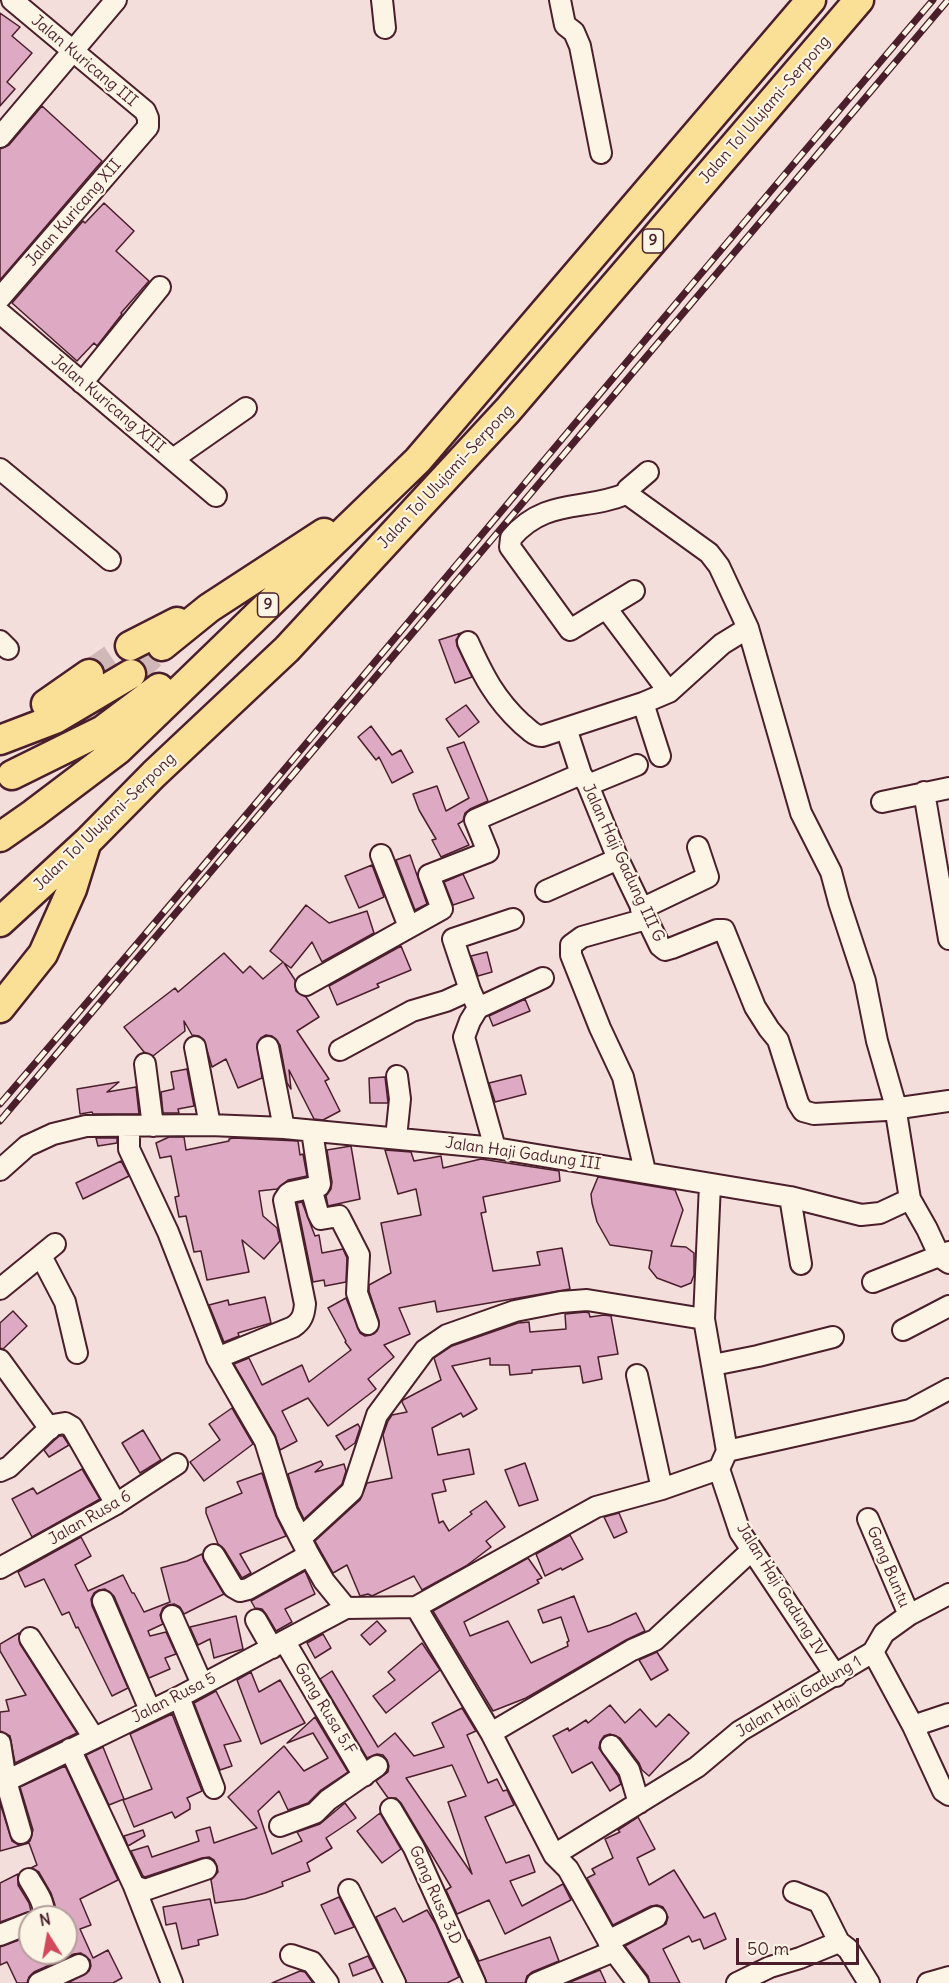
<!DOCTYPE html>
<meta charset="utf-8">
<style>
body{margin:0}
#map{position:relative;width:949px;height:1983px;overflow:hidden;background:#f3dedb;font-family:Delius,sans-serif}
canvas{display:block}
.north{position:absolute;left:18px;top:1905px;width:60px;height:60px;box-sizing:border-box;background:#fcf5e5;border:2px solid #b59f9b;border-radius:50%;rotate:349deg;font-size:16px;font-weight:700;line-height:24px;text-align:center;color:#4a1f2b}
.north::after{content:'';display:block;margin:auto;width:21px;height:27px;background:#d1495b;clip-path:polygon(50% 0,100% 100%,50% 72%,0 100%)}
.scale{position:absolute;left:736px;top:1938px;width:123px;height:27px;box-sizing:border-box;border:3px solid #4a1f2b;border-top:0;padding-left:8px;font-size:18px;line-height:21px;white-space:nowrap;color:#4a1f2b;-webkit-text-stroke:4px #fcf5e5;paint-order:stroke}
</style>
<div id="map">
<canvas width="949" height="1983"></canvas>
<div class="north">N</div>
<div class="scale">50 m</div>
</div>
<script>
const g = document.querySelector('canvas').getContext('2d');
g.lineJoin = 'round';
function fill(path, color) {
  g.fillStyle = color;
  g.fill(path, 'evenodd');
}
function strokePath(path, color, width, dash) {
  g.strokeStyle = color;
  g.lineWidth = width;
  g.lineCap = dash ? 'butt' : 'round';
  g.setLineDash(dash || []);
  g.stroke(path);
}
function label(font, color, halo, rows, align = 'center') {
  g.font = font + ' Delius,sans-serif';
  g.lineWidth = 4.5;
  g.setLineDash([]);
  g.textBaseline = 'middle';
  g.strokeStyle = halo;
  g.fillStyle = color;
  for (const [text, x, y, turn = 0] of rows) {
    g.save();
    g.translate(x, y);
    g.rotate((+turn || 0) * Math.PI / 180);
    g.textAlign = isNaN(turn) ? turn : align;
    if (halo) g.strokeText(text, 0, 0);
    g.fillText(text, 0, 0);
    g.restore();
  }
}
const building = new Path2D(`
 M0 13 20 27 12 36 32 53 7 82 15 89 0 106Z
 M42 106 102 161 0 280V149L9 145Z
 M104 203 134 231 116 251 149 281 121 313 122 314 97 346 94 343 77 361 12 303 83 221 85 223Z
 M461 633 456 640 457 646 472 677 455 683 439 640Z
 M466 705 479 722 459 737 446 719Z
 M371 726 392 755 401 750 413 772 392 783 379 757 376 760 358 737Z
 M464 742 488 801 470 809 465 813 463 821 458 824 469 845 441 857 432 840 436 839 419 810 413 794 437 786 446 811 469 798 447 748Z
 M410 855 427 904 415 910 396 860Z
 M372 865 384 897 359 908 345 876Z
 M463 874 474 898 453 905 444 882Z
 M306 905 329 923 367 911 374 933 322 962 312 942 291 968 284 963 295 980 296 991 306 997 319 1017 297 1031 329 1079 325 1081 340 1111 323 1120 314 1119 289 1070 291 1089 287 1083 280 1045 272 1036 266 1035 261 1038 257 1044 262 1078 238 1088 226 1059 212 1067 204 1040 199 1036 192 1035 184 1021 185 1031 153 1056 144 1052 124 1027 175 988 178 992 224 953 243 973 250 966 263 979 283 962 270 951Z
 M401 946 411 970 377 984 379 987 337 1005 329 986Z
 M487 952 492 972 478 976 471 956Z
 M525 999 530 1011 493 1026 489 1016Z
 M187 1069 194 1106 178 1109 179 1113H163L161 1092 174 1089 171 1072Z
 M521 1075 526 1094 495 1102 489 1083Z
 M385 1077 388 1103H370L369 1078Z
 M119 1082 107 1092 136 1087 139 1114H93L92 1112 80 1114 77 1089Z
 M169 1137H184L186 1150 229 1141V1139L234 1138 298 1141 300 1155 303 1154 307 1176 288 1180 277 1189 259 1191 263 1216 277 1228 280 1241 264 1259 242 1240 249 1272 207 1280 201 1251 194 1252 186 1216 179 1217 175 1197 179 1196 171 1156 160 1158 156 1143Z
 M96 1138H117V1143L98 1146Z
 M351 1146 360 1199 328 1206 326 1196 331 1189 332 1182 327 1150Z
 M385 1150 411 1152 414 1161 441 1156 443 1168 481 1159 559 1171 560 1181 483 1197 486 1212 481 1213 493 1271 540 1265 537 1252 562 1248 570 1289 437 1312 435 1301 399 1308 410 1334 384 1345 394 1357 368 1379 376 1389 328 1426 308 1398 282 1411 297 1441 280 1450 275 1435 234 1364 249 1358 262 1385 302 1365 309 1382 351 1350 345 1342 346 1341 328 1308 346 1298 360 1333 365 1336 371 1335 377 1331 379 1321 369 1291V1285L391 1273 381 1223 421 1215 416 1189 398 1194Z
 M121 1161 129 1176 83 1199 76 1183Z
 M598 1177 675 1190 683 1210 671 1246 686 1247 694 1253V1275L691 1283 681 1287 657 1278 649 1268 652 1251 610 1245 597 1222 592 1203 591 1194Z
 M302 1202 315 1236 319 1235 322 1253 343 1249 347 1258 346 1282 325 1286 324 1280 313 1282 297 1203Z
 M265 1297 271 1323 238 1333 239 1336 224 1342 209 1305 228 1300 229 1305Z
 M13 1311 27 1326 3 1349 0 1348V1323Z
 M586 1312 589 1313 590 1317 604 1315 611 1316 618 1354 598 1357 602 1379 583 1383 580 1366 532 1370V1373L510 1375 509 1365H490V1358L452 1366 477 1409 463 1417 461 1413 432 1428 438 1455 469 1449 474 1474 443 1480 446 1491 432 1494 439 1523 443 1521 449 1531 472 1514 470 1512 486 1501 505 1527 486 1541 491 1547 466 1566 422 1590 414 1576 372 1596 368 1594 360 1596 347 1565 333 1573 315 1541 360 1500 367 1483 392 1478 383 1435 388 1421 392 1415 407 1412 402 1402 403 1400 441 1380 434 1358 452 1346 518 1323 529 1322 530 1332 566 1329 565 1314Z
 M232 1408 253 1444 204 1481 190 1462 220 1440 209 1424Z
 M358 1424 360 1428 355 1443 345 1450 336 1436Z
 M143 1430 161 1460 140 1473 122 1443Z
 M59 1436H63L69 1445 49 1457 44 1450Z
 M321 1461 323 1465 315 1472 344 1464 346 1471 342 1484 304 1519 298 1507 288 1474Z
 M525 1463 538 1500 519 1506 505 1470Z
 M82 1469 100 1499 32 1537 12 1499 33 1488 37 1494Z
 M262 1473 276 1516 286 1536 240 1554 251 1573 242 1578 224 1549 218 1544 206 1513V1508L242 1493 237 1482Z
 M619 1513 627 1532 614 1538 604 1517Z
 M570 1535 583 1559 562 1570 561 1568 545 1576 536 1554Z
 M81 1537 91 1556 75 1565 88 1591 123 1575 132 1593H134L144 1612 170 1602 161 1568 187 1561 202 1554 204 1561 224 1594 184 1614 180 1607 174 1604 168 1605 163 1608 160 1615 163 1624 148 1631 150 1636 166 1632 176 1654 165 1658 170 1669 149 1678 114 1596 105 1589 99 1590 94 1593 91 1599 92 1606 128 1688 112 1696 78 1627 76 1628 69 1612 62 1615 44 1579 25 1587 18 1572Z
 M528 1558 542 1578 537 1580 539 1583 464 1622 470 1636 508 1621 531 1663 568 1646 567 1642 569 1641 561 1617 543 1623 538 1610 574 1596 588 1632 610 1625 636 1613 645 1631 626 1640 526 1698 493 1711 433 1611Z
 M305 1571 315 1594 285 1609 292 1622 276 1631 266 1614 262 1609 255 1608 251 1601Z
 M236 1616 243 1649 214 1658 210 1639 198 1645 190 1627Z
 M377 1621 386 1631 370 1645 361 1635Z
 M19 1633 20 1644 77 1733 15 1763 10 1736 0 1731V1712L9 1711 6 1700 26 1695 0 1651V1644Z
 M323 1634 331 1648 315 1658 307 1643Z
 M422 1643 440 1670 386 1713 373 1696 395 1680 388 1672Z
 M657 1652 668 1670 651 1680 639 1660Z
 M332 1671 378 1747 395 1733 414 1756 444 1747 432 1723 462 1708 476 1731 467 1735 488 1783 497 1779 503 1791 507 1790 514 1805 485 1817 506 1863 529 1855 535 1872 510 1881 522 1906 563 1884 571 1900 505 1934 489 1900 457 1914 446 1890 451 1887 401 1803 396 1798H388L376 1781 388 1772 389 1766 387 1760 383 1755 377 1754 367 1758 320 1679ZM452 1765 466 1796 448 1802 472 1874 406 1778Z
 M251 1672 259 1692 280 1680 305 1723 261 1744 237 1680Z
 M216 1691 241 1741 224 1745 232 1766 220 1770 194 1703Z
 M610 1705 625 1723 640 1709 656 1727 669 1714 689 1733 649 1776 642 1770 639 1763 620 1738 610 1734 604 1736 600 1742 599 1748 618 1776 621 1784 610 1791 592 1762 572 1773 553 1736 568 1728 569 1731 586 1720 588 1723Z
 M172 1714 202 1791 187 1798 190 1804V1809L175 1818 172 1812 134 1827 123 1800 152 1789 130 1734Z
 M315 1717 348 1772 321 1790 308 1803 288 1810 279 1791 258 1811 272 1854 302 1841 297 1832 320 1824 345 1803 356 1818 326 1838 332 1848 307 1863 310 1871 282 1882 283 1886 265 1893 245 1899 215 1903 211 1880 218 1872 217 1866 214 1860 209 1857 202 1858 145 1877 143 1876 131 1851 148 1846 152 1857 199 1841 196 1831 210 1827 214 1843 257 1828 228 1797 284 1746 304 1771 328 1758 313 1733 287 1743Z
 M103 1747 124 1799 109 1805 86 1755Z
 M65 1766 118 1880 80 1899 91 1925 80 1929 93 1958 108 1950 122 1978 113 1983H68L89 1971 91 1966 90 1960 81 1953 74 1954 34 1972 29 1977 27 1983H17L7 1962 0 1965V1947L30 1936V1953H66V1917H55V1905L51 1893 39 1872 31 1868 37 1865 29 1843 0 1851V1803L12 1841 19 1845 25 1844 30 1841 33 1830 20 1787Z
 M380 1813 401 1849 382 1863 357 1831Z
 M638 1817 655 1849 637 1858 649 1885 674 1870 704 1918 715 1913 726 1939 704 1949 700 1939 692 1942 689 1936 663 1949 680 1983H650L648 1976 625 1946 666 1924 668 1917 663 1907 657 1905 651 1906 613 1925 587 1878 595 1874 592 1869 613 1858 605 1839 620 1832 618 1830Z
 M143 1830 145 1836 128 1846 124 1836Z
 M18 1874V1885L29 1903 31 1911 0 1922V1883Z
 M339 1897 354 1927 335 1934 321 1905Z
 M210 1899 218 1935 198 1940 199 1945 182 1949 176 1923 166 1925 163 1907Z
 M395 1908 403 1922 427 1910 435 1923 459 1977 447 1983H407L376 1917Z
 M550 1937 559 1961 532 1972 527 1976 525 1983H487L469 1940 479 1961Z
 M368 1956 374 1968 353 1976 349 1964Z
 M600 1970 606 1983H568Z
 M300 1971 305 1972 313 1983H272Z`);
const highwayTunnel = new Path2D(`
 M89 674 130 646
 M131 674 162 646`);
const minor = new Path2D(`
 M382 0 385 28
 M560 0 565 25 574 32 580 46 601 153
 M0 137 116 0
 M0 298 148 127V118L145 111 12 0
 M0 313 216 496
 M82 383 160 287
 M173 459 246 408
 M0 469 110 560
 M648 472 628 489 630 496 709 553 719 566 748 628 801 813 831 872 839 902 865 981 877 1041 894 1100 910 1199 927 1229 940 1257 949 1263
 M628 493C585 512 546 497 511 538L510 547 570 630 606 608 669 692
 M606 608 634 591
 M0 641 8 649
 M468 642C483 675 495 699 522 724 529 729 533 736 542 736L643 703 669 692 722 644 748 628
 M643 703 660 756
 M566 728 581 774 588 785 618 859 660 946 665 950 672 948 717 930H724L755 1007 769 1029 778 1040 798 1103 803 1111 814 1114 886 1110 949 1101
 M588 785 637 765
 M924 792 949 939
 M882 802 949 788
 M381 855 409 927
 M546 891 618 859
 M641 909 708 877 698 847
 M306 985 442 909 429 875 488 852 475 820 581 774
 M478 1008 543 978
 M195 1047 210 1125
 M268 1047 284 1128
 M340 1050 412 1011 446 1001 470 990
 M145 1064 153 1126
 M129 1127V1149L168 1232 217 1358 265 1441 287 1512 309 1555 324 1581 346 1608
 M396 1138 400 1099 397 1076
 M495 1148 464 1037 470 1021 478 1008 470 990 453 939 513 919
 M0 1170 27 1146 53 1134 86 1126 210 1125 284 1128 495 1148 790 1197 861 1215 880 1213 910 1199
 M645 1171 623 1077 600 1028 571 955V945L582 937 646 919
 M710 1184 704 1319 727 1451 719 1469 740 1532 836 1676
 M311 1188 318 1213 321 1219 339 1216 359 1255 357 1293 368 1324
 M790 1197 801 1264
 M41 1256 65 1302 77 1353
 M873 1282 949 1252
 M0 1289 55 1244
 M903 1330 949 1306
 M217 1358 293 1327C302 1321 304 1315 305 1304L284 1200 288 1194 291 1192 319 1186 320 1184 312 1131
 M0 1360 50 1429
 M713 1365 758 1356 833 1337
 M637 1375 662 1489
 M727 1451 910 1410 949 1389
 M0 1471 9 1467 53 1425 65 1423 72 1427 116 1504
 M868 1519 909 1615
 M302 1537 352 1491 377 1415 425 1350 447 1335 515 1311 561 1302 587 1300 704 1319
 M214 1555 233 1587 240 1591 248 1589 309 1555
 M0 1568 116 1504 177 1464
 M103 1601 150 1710
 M416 1607 491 1733 554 1855 568 1869 614 1951 638 1983
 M172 1616 202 1684
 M256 1620 272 1648
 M30 1638 94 1738
 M285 1642 364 1776
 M873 1652 913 1726 943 1791 949 1795
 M179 1697 214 1788
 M913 1726 949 1714
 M491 1733 632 1650 655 1640 752 1550
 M0 1743 6 1781 21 1833
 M611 1746 629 1770 639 1803
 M70 1749 134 1886 145 1890 206 1869
 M0 1784 179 1697 346 1608 416 1607 596 1507 662 1489 719 1469
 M391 1809 414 1848 475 1983
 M280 1826 315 1813 328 1800 377 1766
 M554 1855 697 1767 740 1731 873 1652 884 1633 909 1615 949 1594
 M29 1879C35 1890 48 1905 42 1917
 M134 1886 172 1983
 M349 1890 395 1983
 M794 1892 819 1902 839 1942 848 1949 869 1983
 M0 1935 30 1923
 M608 1941 656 1917
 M291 1955 312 1962 328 1983
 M39 1983 79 1965
 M537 1983 614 1951
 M737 1983 770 1967 800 1958 839 1942
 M928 1983 949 1977`);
const highway = new Path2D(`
 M130 646 177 622
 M162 646 209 608 324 533
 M46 704 89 674
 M0 740 55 719 131 674
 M12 775 103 730 159 688
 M0 837 33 814 119 749 418 460 811 0
 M0 922 87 842 154 774 287 649 508 410 859 0
 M0 1008 43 954 72 889 86 844`);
const rail = new Path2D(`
 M0 1104C314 739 620 366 933 0
 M0 1121 948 0`);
const shields = [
 [653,241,21],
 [268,605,21]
];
const shieldNames = [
 ["9",653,241],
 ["9",268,605]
];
const streetNames = [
 ["Jalan Kuricang III",84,61,40],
 ["Jalan Tol Ulujami–Serpong",765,110,-49],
 ["Jalan Kuricang XII",74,213,-49],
 ["Jalan Kuricang XIII",108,404,40],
 ["Jalan Tol Ulujami–Serpong",446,477,-47],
 ["Jalan Tol Ulujami–Serpong",105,822,-44],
 ["Jalan Haji Gadung III G",623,863,65],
 ["Jalan Haji Gadung III",523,1154,8],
 ["Jalan Rusa 6",90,1518,-30],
 ["Gang Buntu",888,1567,67],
 ["Jalan Haji Gadung IV",781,1590,58],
 ["Jalan Haji Gadung 1",799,1697,-31],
 ["Jalan Rusa 5",174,1698,-27],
 ["Gang Rusa 5.F",325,1709,59],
 ["Gang Rusa 3.D",435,1895,66]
];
fill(building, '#dda9c3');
strokePath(building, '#4a1f2b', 1.5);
strokePath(highwayTunnel, '#d1b8b8', 28, [28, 14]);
strokePath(minor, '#4a1f2b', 24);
strokePath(highway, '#4a1f2b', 33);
strokePath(minor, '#fcf5e5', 20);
strokePath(highway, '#fadf96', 28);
strokePath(rail, '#4a1f2b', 7);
strokePath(rail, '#fcf5e5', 4.5, [14]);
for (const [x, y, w] of shields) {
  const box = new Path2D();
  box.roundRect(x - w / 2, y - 12, w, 24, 4.5);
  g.fillStyle = '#fcf5e5';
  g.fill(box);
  strokePath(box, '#4a1f2b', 1.5);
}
label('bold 15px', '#4a1f2b', null, shieldNames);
label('16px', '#4a1f2b', '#fcf5e5', streetNames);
</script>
